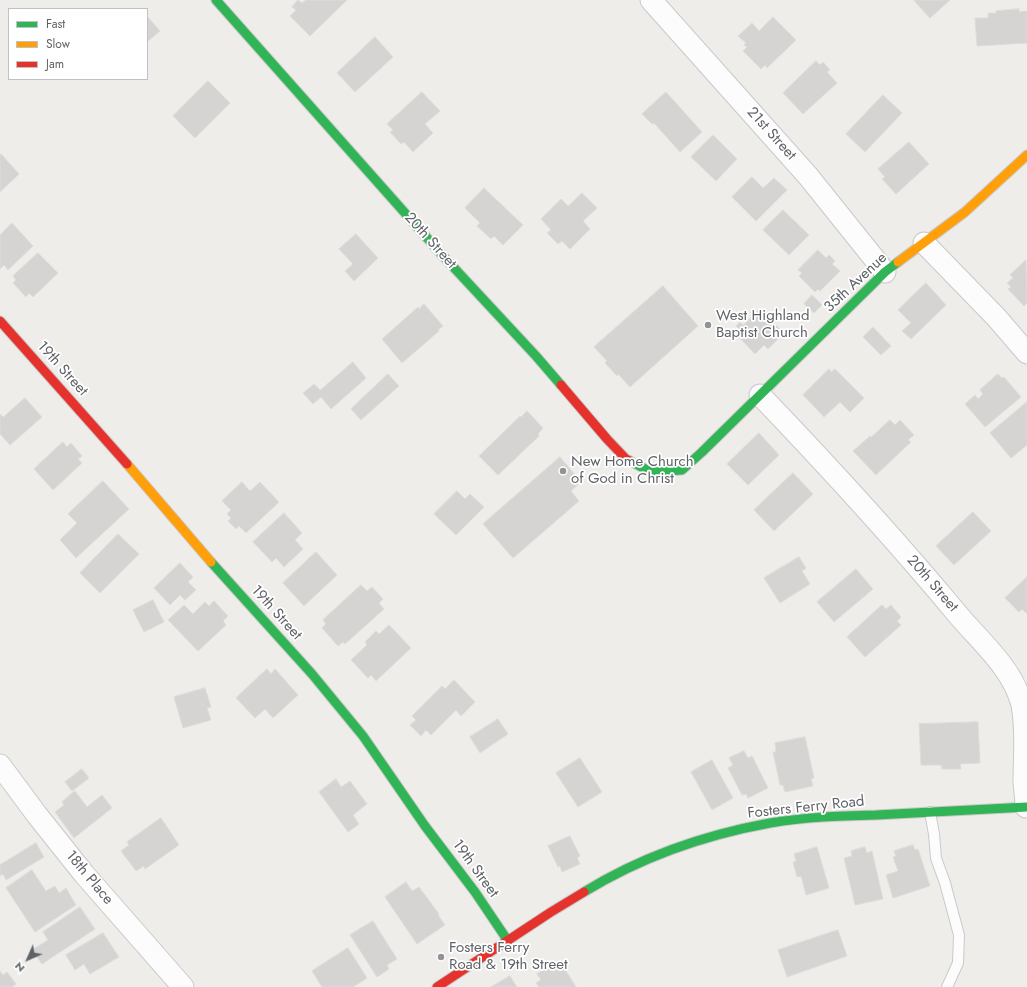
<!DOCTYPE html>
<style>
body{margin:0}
#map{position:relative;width:1027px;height:987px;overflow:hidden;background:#efedea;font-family:Jost,sans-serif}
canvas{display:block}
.legend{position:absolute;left:8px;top:8px;width:140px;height:72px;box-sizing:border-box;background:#fff;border:1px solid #bfc1c2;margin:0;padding:5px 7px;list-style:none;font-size:12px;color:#5f6367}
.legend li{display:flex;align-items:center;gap:8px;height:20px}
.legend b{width:20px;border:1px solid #bfc1c2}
.north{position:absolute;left:8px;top:939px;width:40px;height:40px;-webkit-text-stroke:3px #fff;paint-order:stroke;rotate:225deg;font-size:11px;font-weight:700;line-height:16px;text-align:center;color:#5f6367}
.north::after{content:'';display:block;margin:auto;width:14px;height:18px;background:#5f6367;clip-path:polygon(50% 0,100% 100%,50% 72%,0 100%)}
</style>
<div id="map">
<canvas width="1027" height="987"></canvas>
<ul class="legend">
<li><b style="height:5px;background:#30b455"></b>Fast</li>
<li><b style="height:5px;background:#ff9f0a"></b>Slow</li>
<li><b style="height:5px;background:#e5322d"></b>Jam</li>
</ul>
<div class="north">N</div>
</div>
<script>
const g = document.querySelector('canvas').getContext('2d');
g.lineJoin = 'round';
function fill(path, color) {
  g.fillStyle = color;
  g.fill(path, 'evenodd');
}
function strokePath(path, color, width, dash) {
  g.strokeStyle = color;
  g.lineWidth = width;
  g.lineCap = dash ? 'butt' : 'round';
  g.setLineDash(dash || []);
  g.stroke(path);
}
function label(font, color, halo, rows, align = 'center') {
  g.font = font + ' Jost,sans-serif';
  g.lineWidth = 3.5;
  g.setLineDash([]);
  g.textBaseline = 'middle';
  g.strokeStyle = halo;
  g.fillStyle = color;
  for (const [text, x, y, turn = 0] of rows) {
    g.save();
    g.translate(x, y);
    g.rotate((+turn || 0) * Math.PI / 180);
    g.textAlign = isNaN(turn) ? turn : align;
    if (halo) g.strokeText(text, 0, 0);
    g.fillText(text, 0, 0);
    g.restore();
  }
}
const building = new Path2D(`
 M298 0 302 3 306 0H347L310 36 290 16 296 10 292 7Z
 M914 0H950L930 18Z
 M1019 9V12L1027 11V43L977 46 975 18H988V13H996V11Z
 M147 16 160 31 147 42Z
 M773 17 796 40 767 68 765 65 761 69 743 51 747 47 744 45 746 43 738 36 752 23 759 31Z
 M375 37 393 57 355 92 337 73Z
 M816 61 820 65 823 62 830 70 827 72 837 83 803 114 783 93Z
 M208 81 230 103 195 138 173 116Z
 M422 92 440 111 425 124 433 133 413 152 404 142 401 144 390 132 393 130 387 124Z
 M666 92 702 132 680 152 654 123 652 124 642 114Z
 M883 95 902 113 865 152 846 134Z
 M713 135 737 159 716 181 691 157Z
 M909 142 929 164 896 194 882 179 885 177 878 169Z
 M1 154 19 174 0 192V155Z
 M752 177 763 188 774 178 787 190 756 221 732 197Z
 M484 188 523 225 503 245 494 236 491 239 477 226 480 223 465 208Z
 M582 193 597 208 583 221 590 229 570 249 562 241 558 244 547 233 551 230 541 219 561 199 568 206Z
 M783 210 809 235 789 255 763 230Z
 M12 223 33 246 8 270 4 265 0 269V235Z
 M356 234 378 258 354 281 345 271 353 264 339 249Z
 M818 250 826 258 829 255 835 261 832 264 840 271 820 291 818 289 815 292 799 276 802 273 798 270Z
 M38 253 58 273 33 297 29 293 26 297 13 283 16 280 13 276Z
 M1026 260 1027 303 1024 306 1008 289 1011 287 1007 283 1013 278 1010 275Z
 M926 283 946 305 911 339 902 331 911 323 898 310Z
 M663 286 698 326 630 387 618 374 617 376 605 363 607 361 594 347Z
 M812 295 822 305 814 313 804 304Z
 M424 304 443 326 438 330 439 331 402 363 382 339 418 307 419 309Z
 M760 309 780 329 775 334 779 338 768 349 764 345 755 354 735 333 739 329 736 326 740 322 743 325Z
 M873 327 891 346 881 355 863 337Z
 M353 362 366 378 331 409 321 397 313 404 303 393 314 384 320 390Z
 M829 369 831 372 835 369 864 398 850 412 840 402 824 417 803 395Z
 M388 374 399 386 361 420 351 409Z
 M998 374 1002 378 1004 377 1021 397 985 427 965 404 975 395 978 399 983 394 980 390Z
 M25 398 42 417 10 445 0 434V414L3 417Z
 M1027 402V445L1011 458 990 433Z
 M527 411 543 428 538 434 539 436 498 475 479 456 520 416 521 417Z
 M890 420 895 425 900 420 914 435 908 440 911 442 876 475 853 451 870 436 871 437Z
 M759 433 779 455 748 485 727 464Z
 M63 442 67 447 71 443 82 456 78 459 82 463 53 490 34 469Z
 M560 457 581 482 571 491 579 501 513 558 483 524Z
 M793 473 813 494 774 531 754 510Z
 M103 481 129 509 76 558 60 540 77 523 68 514Z
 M242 482 250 491 260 482 279 502 246 533 239 526 236 529 228 521 231 518 227 514 231 510 222 501Z
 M457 491 465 499 470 494 484 507 456 535 434 514Z
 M973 512 991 531 954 565 936 546Z
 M284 513 302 533 295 540 303 549 284 567 276 558 272 562 253 542Z
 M118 534 139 554 100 593 80 573Z
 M316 552 337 575 304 606 283 583Z
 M799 557 806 568 802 571 810 584 780 603 764 578Z
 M180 563 193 577 188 582 196 590 185 600 180 595 170 605 154 588Z
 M856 569 873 589 834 622 817 602Z
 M1027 577V614L1022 609 1019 612 1005 598Z
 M361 585 367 591 372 587 383 599 379 603 384 609 345 644 343 642 338 646 322 628 326 624 323 620Z
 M153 600 164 622 144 632 133 610Z
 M214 601 228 616 223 621 226 625 198 651 168 620 184 605 193 614 205 602 209 606Z
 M882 605 886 609 891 605 901 617 897 621 901 625 865 657 847 637Z
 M389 625 411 648 376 681 371 675 368 678 351 660 367 645 365 642 376 631 379 634Z
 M267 669 271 674 275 669 298 695 273 718 265 709 255 718 236 698Z
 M454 680 475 702 461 716 456 710 431 735 426 730 421 736 410 725 416 720 412 716 442 686 445 689Z
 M205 688 211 707 207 708 211 720 183 728 174 697Z
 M498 719 508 734 480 753 470 737Z
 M978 722 980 763 960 764 961 769H942L941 765H921L919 724Z
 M805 737 814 778 811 779 813 786 785 792 783 785H780L773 752H776L775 743Z
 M744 751 748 758 752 756 768 788 748 798 746 794 742 795 728 768 733 765 729 758Z
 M580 758 602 792 578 807 556 773Z
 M712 760 733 798 712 810 691 772Z
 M82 769 89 778 72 791 65 782Z
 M336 779 341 787 350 781 367 804 353 815 359 824 348 832 319 792Z
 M75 791 87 807 102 795 112 808 74 838 55 812 64 805 62 802Z
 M161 818 179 845 145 869 144 866 136 871 121 851 129 845 127 842Z
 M570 836 580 856 577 858 580 864 562 872 560 866 558 867 548 846Z
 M36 843 44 857 6 880 3 874 0 876V865Z
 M913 845 915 850 918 849 930 886 893 898 886 875 898 871 893 857 896 856 894 851Z
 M817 847 829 888 806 895 801 876 797 877 793 862 796 861 794 854Z
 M865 847 867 853 872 851 883 899 855 905 844 858 852 856 851 851Z
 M32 870 46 891 55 886 59 893 66 888 76 905 35 932 6 888Z
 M406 882 412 891 419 887 439 914 438 915 445 925 417 944 385 897Z
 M80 907 95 929 42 964 32 950 48 940 43 932Z
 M373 921 397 959 387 965 389 969 377 977 350 935Z
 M838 930 847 956 787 977 778 950Z
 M103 933 119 957 90 974 84 964 75 970 66 955Z
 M348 948 367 978 353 987H322L312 971Z
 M555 963 559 969 563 966 576 987H539L536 983 541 980 537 974Z
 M0 971 3 975 7 972 16 984 12 987H0Z
 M510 976 517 987H491Z`);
const lane = new Path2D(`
 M930 812 934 834 936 858 945 883 959 935 958 963 947 987`);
const street = new Path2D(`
 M651 0 808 176 885 272
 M924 243 996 317 1027 353
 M760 395C829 467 896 540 959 616 982 643 1013 669 1022 705 1027 731 1024 757 1024 783 1025 791 1026 799 1026 807
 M0 765 37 815 84 874 183 987`);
const fast = new Path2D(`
 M216 0 444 257 536 356 561 385
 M630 461 651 472 682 470 702 452 885 272 898 262
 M211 562 312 674 363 736 425 826 475 892 508 941
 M584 892C641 857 704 835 770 823 805 817 840 816 876 815 926 812 977 810 1027 807`);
const slow = new Path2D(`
 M898 262 965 212 1027 155
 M127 464 211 562`);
const jam = new Path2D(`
 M0 321 127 464
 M561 385 607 439 626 459 630 461
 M437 987 551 912 584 892`);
const markers = [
 [708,325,4,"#919395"],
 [563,471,4,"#919395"],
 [441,957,4,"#919395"]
];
const streetNames = [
 ["21st Street",771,134,48],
 ["20th Street",430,241,48],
 ["35th Avenue",856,283,-43],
 ["19th Street",62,369,48],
 ["20th Street",932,584,49],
 ["19th Street",276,613,48],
 ["Fosters Ferry Road",806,808,-6],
 ["19th Street",475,869,54],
 ["18th Place",89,878,50]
];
const poiNames = [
 ["West Highland",716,316],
 ["Baptist Church",716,333],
 ["New Home Church",571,462],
 ["of God in Christ",571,479],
 ["Fosters Ferry",449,948],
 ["Road & 19th Street",449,965]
];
fill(building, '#d5d4d3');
strokePath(building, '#dedcd9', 1);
strokePath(lane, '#c9c9ca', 12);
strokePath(street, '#c9c9ca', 23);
strokePath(fast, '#c9c9c9', 11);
strokePath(slow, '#c9c9c9', 11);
strokePath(jam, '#c9c9c9', 11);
strokePath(lane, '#fdfcfc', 10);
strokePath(street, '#fdfcfc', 21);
strokePath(fast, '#30b455', 9);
strokePath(slow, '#ff9f0a', 9);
strokePath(jam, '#e5322d', 9);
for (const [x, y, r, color] of markers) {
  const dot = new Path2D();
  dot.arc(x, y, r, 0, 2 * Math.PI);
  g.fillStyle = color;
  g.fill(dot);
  strokePath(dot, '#fff', 1.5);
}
label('15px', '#5f6367', '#fff', streetNames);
label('15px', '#5f6367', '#fff', poiNames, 'left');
</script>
